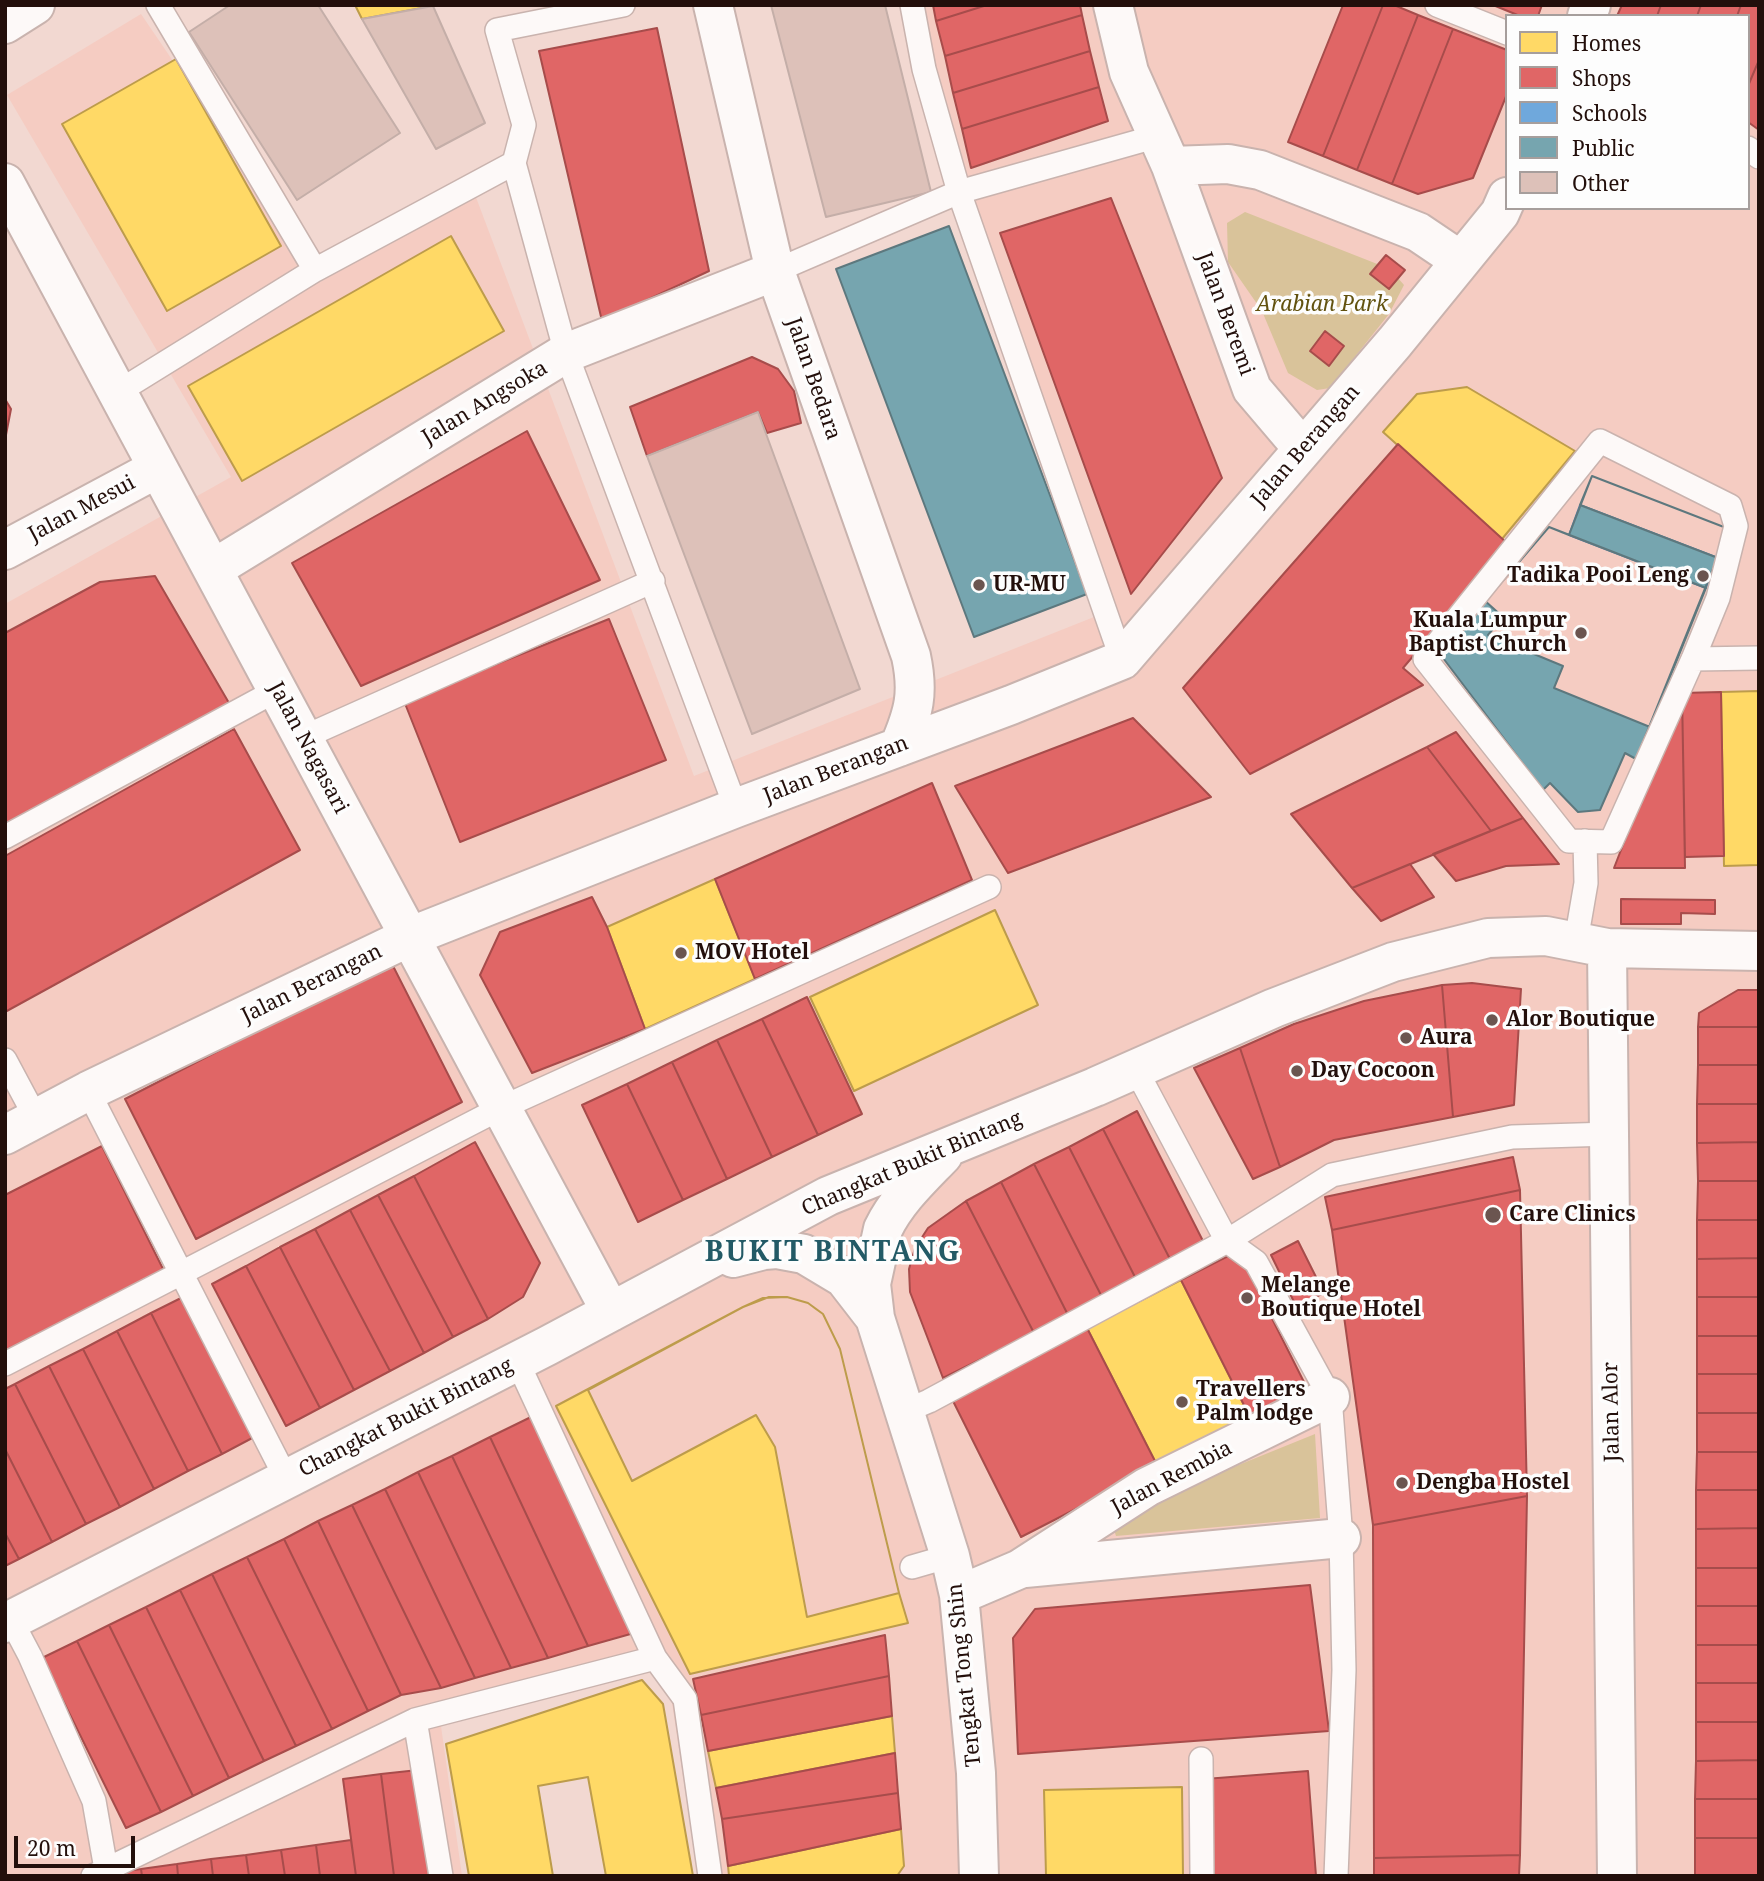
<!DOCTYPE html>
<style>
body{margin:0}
#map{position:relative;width:1764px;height:1881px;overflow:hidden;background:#f2d8d1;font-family:"Noto Serif",serif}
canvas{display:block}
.frame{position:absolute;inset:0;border:7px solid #230f0b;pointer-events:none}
.legend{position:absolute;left:1505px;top:14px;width:245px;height:196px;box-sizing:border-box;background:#fdfdfd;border:2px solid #a69e9c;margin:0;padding:9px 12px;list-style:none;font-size:21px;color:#230f0b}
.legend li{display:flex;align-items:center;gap:14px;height:35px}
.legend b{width:35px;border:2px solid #a69e9c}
.scale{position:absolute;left:14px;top:1836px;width:121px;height:32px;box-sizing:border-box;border:4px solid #230f0b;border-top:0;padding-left:9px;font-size:21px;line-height:24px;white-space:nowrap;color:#230f0b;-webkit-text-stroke:5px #fdfdfd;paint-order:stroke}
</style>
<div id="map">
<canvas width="1764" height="1881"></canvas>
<div class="frame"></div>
<ul class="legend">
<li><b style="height:19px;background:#ffd966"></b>Homes</li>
<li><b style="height:19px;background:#e06666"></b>Shops</li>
<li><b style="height:19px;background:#6fa8dc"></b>Schools</li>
<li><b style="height:19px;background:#76a5af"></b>Public</li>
<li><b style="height:19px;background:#ddc1b9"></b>Other</li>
</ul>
<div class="scale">20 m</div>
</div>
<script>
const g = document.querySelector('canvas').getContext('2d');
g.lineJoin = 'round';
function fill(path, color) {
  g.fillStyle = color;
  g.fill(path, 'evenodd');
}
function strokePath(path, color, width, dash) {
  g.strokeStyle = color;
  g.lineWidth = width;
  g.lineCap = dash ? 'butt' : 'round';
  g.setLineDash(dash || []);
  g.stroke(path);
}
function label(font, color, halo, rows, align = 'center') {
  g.font = font + ' "Noto Serif",serif';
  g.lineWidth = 7;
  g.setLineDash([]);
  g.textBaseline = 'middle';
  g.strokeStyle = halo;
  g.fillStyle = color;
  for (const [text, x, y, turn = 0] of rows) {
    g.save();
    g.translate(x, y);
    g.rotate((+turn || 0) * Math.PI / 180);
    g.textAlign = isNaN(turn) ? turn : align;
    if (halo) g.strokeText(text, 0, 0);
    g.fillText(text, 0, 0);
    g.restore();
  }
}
const built = new Path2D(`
 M901 5H1759V1876H698L670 1690 649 1669 441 1726 462 1876H5V604L231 477 7 95 141 14 315 270 320 282 474 192 694 776 1099 615ZM1507 16H1748V208H1507Z`);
const green = new Path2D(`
 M1245 212 1390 269 1404 285 1389 314 1330 388 1317 390 1288 373 1262 311 1228 262 1227 223Z
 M1315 1434 1320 1518 1116 1536 1110 1517Z`);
const homes = new Path2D(`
 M355 5H438L362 19Z
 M176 59 281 246 167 311 62 124Z
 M451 236 504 331 242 481 188 386Z
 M1467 387 1575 451 1502 539 1383 432 1417 394Z
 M1759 691V865L1724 866 1721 692Z
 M715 879 755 979 645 1029 607 927Z
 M995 910 1038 1005 854 1091 810 997Z
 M1181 1280 1251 1419 1158 1467 1087 1328Z
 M769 1297H787L808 1303 816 1309 823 1314 840 1349 899 1593 807 1617 775 1447 756 1415 632 1481 588 1390 743 1307Z
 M787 1297 808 1303 823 1314 840 1349 899 1593 908 1623 690 1674 556 1406 743 1307 763 1298Z
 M642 1680 663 1704 693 1876H606L588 1777 538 1786 553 1876H469L446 1744Z
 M892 1716 895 1753 716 1788 708 1751Z
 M1182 1787 1183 1876H1046L1044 1790Z
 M901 1829 904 1866 897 1876H729L728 1866Z`);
const shops = new Path2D(`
 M933 5H987L936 21Z
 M987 5H1080L1082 15 945 56 936 21Z
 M1343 5H1383L1323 156 1288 142Z
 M1383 5H1394L1418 15 1357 170 1323 156Z
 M1493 5H1542L1538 16H1520Z
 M1622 5H1661L1657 16H1617Z
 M1661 5H1701L1697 16H1657Z
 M1701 5H1741L1737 16H1697Z
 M1741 5H1759V60L1748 86V16H1737Z
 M1082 15 1090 51 953 93 945 56Z
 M1418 15 1453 29 1392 184 1357 170Z
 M657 28 709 271 602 321 539 51Z
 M1453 29 1507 50V94L1473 178 1418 194 1392 184Z
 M1090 51 1099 87 962 129 953 93Z
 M1759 60V130L1748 122V86Z
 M1099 87 1108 121 971 168 962 129Z
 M1111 198 1222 478 1131 594 1000 233Z
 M1386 255 1405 270 1389 289 1370 274Z
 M1325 331 1344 346 1329 366 1310 351Z
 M752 357 778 369 794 391 801 423 767 433 758 412 647 456 630 407Z
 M5 399 11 409 5 440Z
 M527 431 600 580 361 686 292 563Z
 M1398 444 1508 544 1403 668 1423 685 1250 774 1183 688Z
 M155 576 229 703 5 826V633L100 582Z
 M609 619 666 760 460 842 404 701Z
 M1721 692 1724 856 1685 857 1682 693Z
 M1682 693 1685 868H1614Z
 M1133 718 1211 797 1008 873 955 786Z
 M234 729 300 850 5 1012V856Z
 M1456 732 1523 818 1491 831 1427 747Z
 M1427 747 1491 831 1352 888 1291 814Z
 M932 783 972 880 755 979 715 879Z
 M1523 818 1559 864 1506 866 1456 881 1433 854Z
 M1410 864 1434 897 1381 921 1352 888Z
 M592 897 607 927 645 1029 532 1073 480 975 500 932Z
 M1621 899 1715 900V914L1681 913V924H1621Z
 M391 962 462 1102 196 1239 125 1099Z
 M1472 983 1521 989 1514 1105 1453 1117 1442 985Z
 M1442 985 1453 1117 1334 1140 1280 1167 1240 1048 1294 1024 1364 1001Z
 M1738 990H1759V1027H1698L1699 1013Z
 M807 997 862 1114 818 1135 762 1019Z
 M762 1019 818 1135 772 1157 717 1040Z
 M1698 1027H1759V1065H1698Z
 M717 1040 772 1157 727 1179 672 1062Z
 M1240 1048 1280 1167 1253 1179 1194 1068Z
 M672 1062 727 1179 683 1200 627 1084Z
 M1698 1065H1759V1104H1697Z
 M627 1084 683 1200 638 1222 582 1105Z
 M1697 1104H1759V1142L1697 1143Z
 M1137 1111 1204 1243 1171 1261 1103 1129Z
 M1103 1129 1171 1261 1136 1279 1069 1147Z
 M475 1142 540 1263 523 1297 488 1319 414 1176Z
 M1759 1142V1181H1698L1697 1143Z
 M102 1146 165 1273 5 1353V1195Z
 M1069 1147 1136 1279 1102 1297 1034 1164Z
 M1513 1157 1520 1190 1332 1230 1325 1197Z
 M1034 1164 1102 1297 1068 1315 1001 1182Z
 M414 1176 488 1319 453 1337 378 1195Z
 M1698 1181H1759V1220H1697Z
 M1001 1182 1068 1315 1034 1333 966 1201Z
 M1520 1190 1527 1496 1373 1525 1332 1230Z
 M378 1195 453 1337 424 1353 350 1210Z
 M966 1201 1034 1333 943 1378 910 1292 909 1269 915 1248 928 1228Z
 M350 1210 424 1353 390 1371 315 1229Z
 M1697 1220H1759V1258L1697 1259Z
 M315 1229 390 1371 354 1390 280 1247Z
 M1298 1241 1324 1293 1296 1306 1271 1255Z
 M280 1247 354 1390 320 1408 246 1266Z
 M1238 1251 1308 1390 1251 1419 1181 1280Z
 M1759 1258V1297H1697V1259Z
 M246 1266 320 1408 286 1426 212 1284Z
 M185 1296 256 1436 222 1454 151 1313Z
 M1697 1297H1759V1336H1697Z
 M151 1313 222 1454 188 1471 117 1331Z
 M1087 1328 1158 1467 1021 1537 951 1397Z
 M117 1331 188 1471 154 1489 83 1349Z
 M1697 1336H1759V1374H1697Z
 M83 1349 154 1489 120 1507 49 1366Z
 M49 1366 120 1507 86 1524 15 1384Z
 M1697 1374H1759V1413H1697Z
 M15 1384 86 1524 52 1542 5 1449V1389Z
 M1697 1413H1759V1452H1697Z
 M531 1417 634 1633 588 1646 490 1437Z
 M490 1437 588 1646 548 1658 452 1456Z
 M5 1449 52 1542 19 1559 5 1533Z
 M1697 1452H1759V1490H1696Z
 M452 1456 548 1658 511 1668 418 1472Z
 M418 1472 511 1668 475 1678 385 1489Z
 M385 1489 475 1678 441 1688 352 1505Z
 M1696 1490H1759V1528L1696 1529Z
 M1527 1496 1520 1855 1374 1858 1373 1525Z
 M352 1505 441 1688 401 1695 318 1521Z
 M318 1521 401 1695 368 1711 284 1539Z
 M1759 1528V1568H1696V1529Z
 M5 1533 19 1559 5 1566Z
 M284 1539 368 1711 332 1729 247 1557Z
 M247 1557 332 1729 296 1746 212 1574Z
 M1696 1568H1759V1606H1696Z
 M212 1574 296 1746 264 1761 180 1590Z
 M1310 1585 1329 1731 1018 1754 1013 1638 1035 1609Z
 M180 1590 264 1761 229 1778 146 1607Z
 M1696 1606H1759V1645H1696Z
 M146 1607 229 1778 193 1796 109 1625Z
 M109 1625 193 1796 161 1812 77 1641Z
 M885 1635 889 1676 701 1715 693 1679Z
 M77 1641 161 1812 126 1828 42 1658Z
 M1696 1645H1759V1683H1696Z
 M889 1676 892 1716 708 1751 701 1715Z
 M1696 1683H1759V1722H1696Z
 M1696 1722H1759V1760L1696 1761Z
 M895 1753 898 1793 722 1819 716 1788Z
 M1759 1760V1799H1695L1696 1761Z
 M418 1770 432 1876H394L381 1774Z
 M1308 1771 1316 1876H1211L1205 1779Z
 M381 1774 394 1876H356L343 1779Z
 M898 1793 901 1829 728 1866 722 1819Z
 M1695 1799H1759V1838H1695Z
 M1695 1838H1759V1876H1695Z
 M351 1840 356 1876H320L316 1845Z
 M316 1845 320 1876H285L281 1850Z
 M281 1850 285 1876H249L246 1855Z
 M246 1855 249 1876H213L211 1859Z
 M1520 1855 1519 1876H1374V1858Z
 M211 1859 213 1876H178L177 1864Z
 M177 1864 178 1876H142L141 1869Z
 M141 1869 142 1876H105L104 1874Z`);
const schools = new Path2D(`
 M1580 505 1718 558 1706 588 1569 535Z`);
const public = new Path2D(`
 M949 226 1087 594 974 637 836 269Z
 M1592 476 1729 529 1636 759 1625 753 1600 810 1578 812 1550 783 1543 790 1440 654 1549 527 1569 535Z
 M1592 476 1729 529 1718 558 1580 505Z
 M1549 527 1706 588 1650 727 1554 688 1563 666 1488 635 1503 617 1484 600Z`);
const building = new Path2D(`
 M230 5H318L400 133 297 200 189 32Z
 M771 5H885L931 192 826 217Z
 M433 6 485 123 436 149 362 19Z
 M758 412 860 689 752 734 647 456Z`);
const service = new Path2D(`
 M158 5 315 270
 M912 5 924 69 959 192 1122 660
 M1437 5 1507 33
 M1748 148 1759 157
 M514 163 524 125 497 30 623 5
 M775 271 959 192 1158 136
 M118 392 315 270 514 163 566 353 736 808
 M1600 441 1730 506 1736 526 1718 598 1693 659 1611 842 1569 841 1425 659Z
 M1693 659 1759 658
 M302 738 653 581
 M5 837 277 690
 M1576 941 1586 883 1585 841
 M5 1060 36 1118
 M1135 1068 1227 1241 1256 1262 1330 1397 1341 1538 1344 1670 1336 1876
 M88 1091 287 1480
 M517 1361 655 1658 685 1699 710 1876
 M5 1364 501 1108 989 887
 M903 1412 929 1401 1227 1241 1332 1175 1512 1137 1610 1134
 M912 1567 950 1556
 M11 1620 30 1656 94 1801 106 1869
 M415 1720 441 1876
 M1201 1759 1202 1876
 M93 1876 415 1720 655 1658`);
const minor = new Path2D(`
 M713 5 775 271 911 656C919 693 914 712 899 747
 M1113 5 1129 72 1171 166 1252 389 1303 449
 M1587 16 1591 5
 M5 24 35 5
 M1171 166 1228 164 1260 170 1418 232 1461 261
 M5 183 611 1312
 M5 550 158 468
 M213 569 566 353 775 271
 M1607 948 1617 1876
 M5 1135 88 1091 409 937 736 808 1011 705 1122 660 1395 342 1500 213 1507 197
 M943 1155C921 1178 897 1200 883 1229L871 1284 875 1318 950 1556 959 1595 976 1773 979 1876
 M733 1258 764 1250 777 1249 804 1254 844 1278 875 1318
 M1025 1568 1341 1538
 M959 1595 1020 1569 1147 1487 1330 1397
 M5 1623 547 1346 828 1196 1095 1087 1274 1008 1393 962 1488 938 1546 936 1607 948 1759 951`);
const markers = [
 [1703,576,7,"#6b5550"],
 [979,585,7,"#6b5550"],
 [1581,633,7,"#6b5550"],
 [681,953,7,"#6b5550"],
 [1492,1020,7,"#6b5550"],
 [1406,1038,7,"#6b5550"],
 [1297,1071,7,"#6b5550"],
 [1493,1215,9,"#6b5550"],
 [1247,1298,7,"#6b5550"],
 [1182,1402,7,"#6b5550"],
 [1402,1483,7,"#6b5550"]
];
const parkNames = [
 ["Arabian Park",1322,305]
];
const streetNames = [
 ["Jalan Beremi",1225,314,70],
 ["Jalan Bedara",813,379,71],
 ["Jalan Angsoka",485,403,-31],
 ["Jalan Berangan",1306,446,-49],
 ["Jalan Mesui",82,509,-28],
 ["Jalan Nagasari",308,748,62],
 ["Jalan Berangan",836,770,-21],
 ["Jalan Berangan",312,984,-26],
 ["Changkat Bukit Bintang",912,1164,-23],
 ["Jalan Alor",1612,1412,-91],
 ["Changkat Bukit Bintang",406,1418,-27],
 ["Jalan Rembia",1172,1478,-28],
 ["Tengkat Tong Shin",965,1675,-96]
];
const poiNames = [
 ["Tadika Pooi Leng",1689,576,"right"],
 ["UR-MU",993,585],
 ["Kuala Lumpur",1567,621,"right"],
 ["Baptist Church",1567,645,"right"],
 ["MOV Hotel",695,953],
 ["Alor Boutique",1506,1020],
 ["Aura",1420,1038],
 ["Day Cocoon",1311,1071],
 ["Care Clinics",1509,1215],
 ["Melange",1261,1286],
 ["Boutique Hotel",1261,1310],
 ["Travellers",1196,1390],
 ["Palm lodge",1196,1414],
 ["Dengba Hostel",1416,1483]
];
const districtNames = [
 ["BUKIT BINTANG",833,1253]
];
fill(built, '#f5ccc2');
fill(green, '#d9c39a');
fill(homes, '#ffd966');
strokePath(homes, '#bd9c4b', 2);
fill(shops, '#e06666');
strokePath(shops, '#a74c4b', 2);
fill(schools, '#6fa8dc');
strokePath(schools, '#587a9d', 2);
fill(public, '#76a5af');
strokePath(public, '#5d787e', 2);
fill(building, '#ddc1b9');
strokePath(building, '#c4aea8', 2);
strokePath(service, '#c9b3ae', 26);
strokePath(minor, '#c9b3ae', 42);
strokePath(service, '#fdf9f8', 23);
strokePath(minor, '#fdf9f8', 38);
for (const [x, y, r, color] of markers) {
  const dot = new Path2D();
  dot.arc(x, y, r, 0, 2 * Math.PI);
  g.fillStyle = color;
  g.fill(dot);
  strokePath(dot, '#fdfdfd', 2.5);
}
label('italic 21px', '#62520f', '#fdfdfd', parkNames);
label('21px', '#230f0b', '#fdfdfd', streetNames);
label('bold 21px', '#230f0b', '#fdfdfd', poiNames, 'left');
g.letterSpacing = '2px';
label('bold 28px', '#235a66', '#fdfdfd', districtNames);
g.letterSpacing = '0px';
</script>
